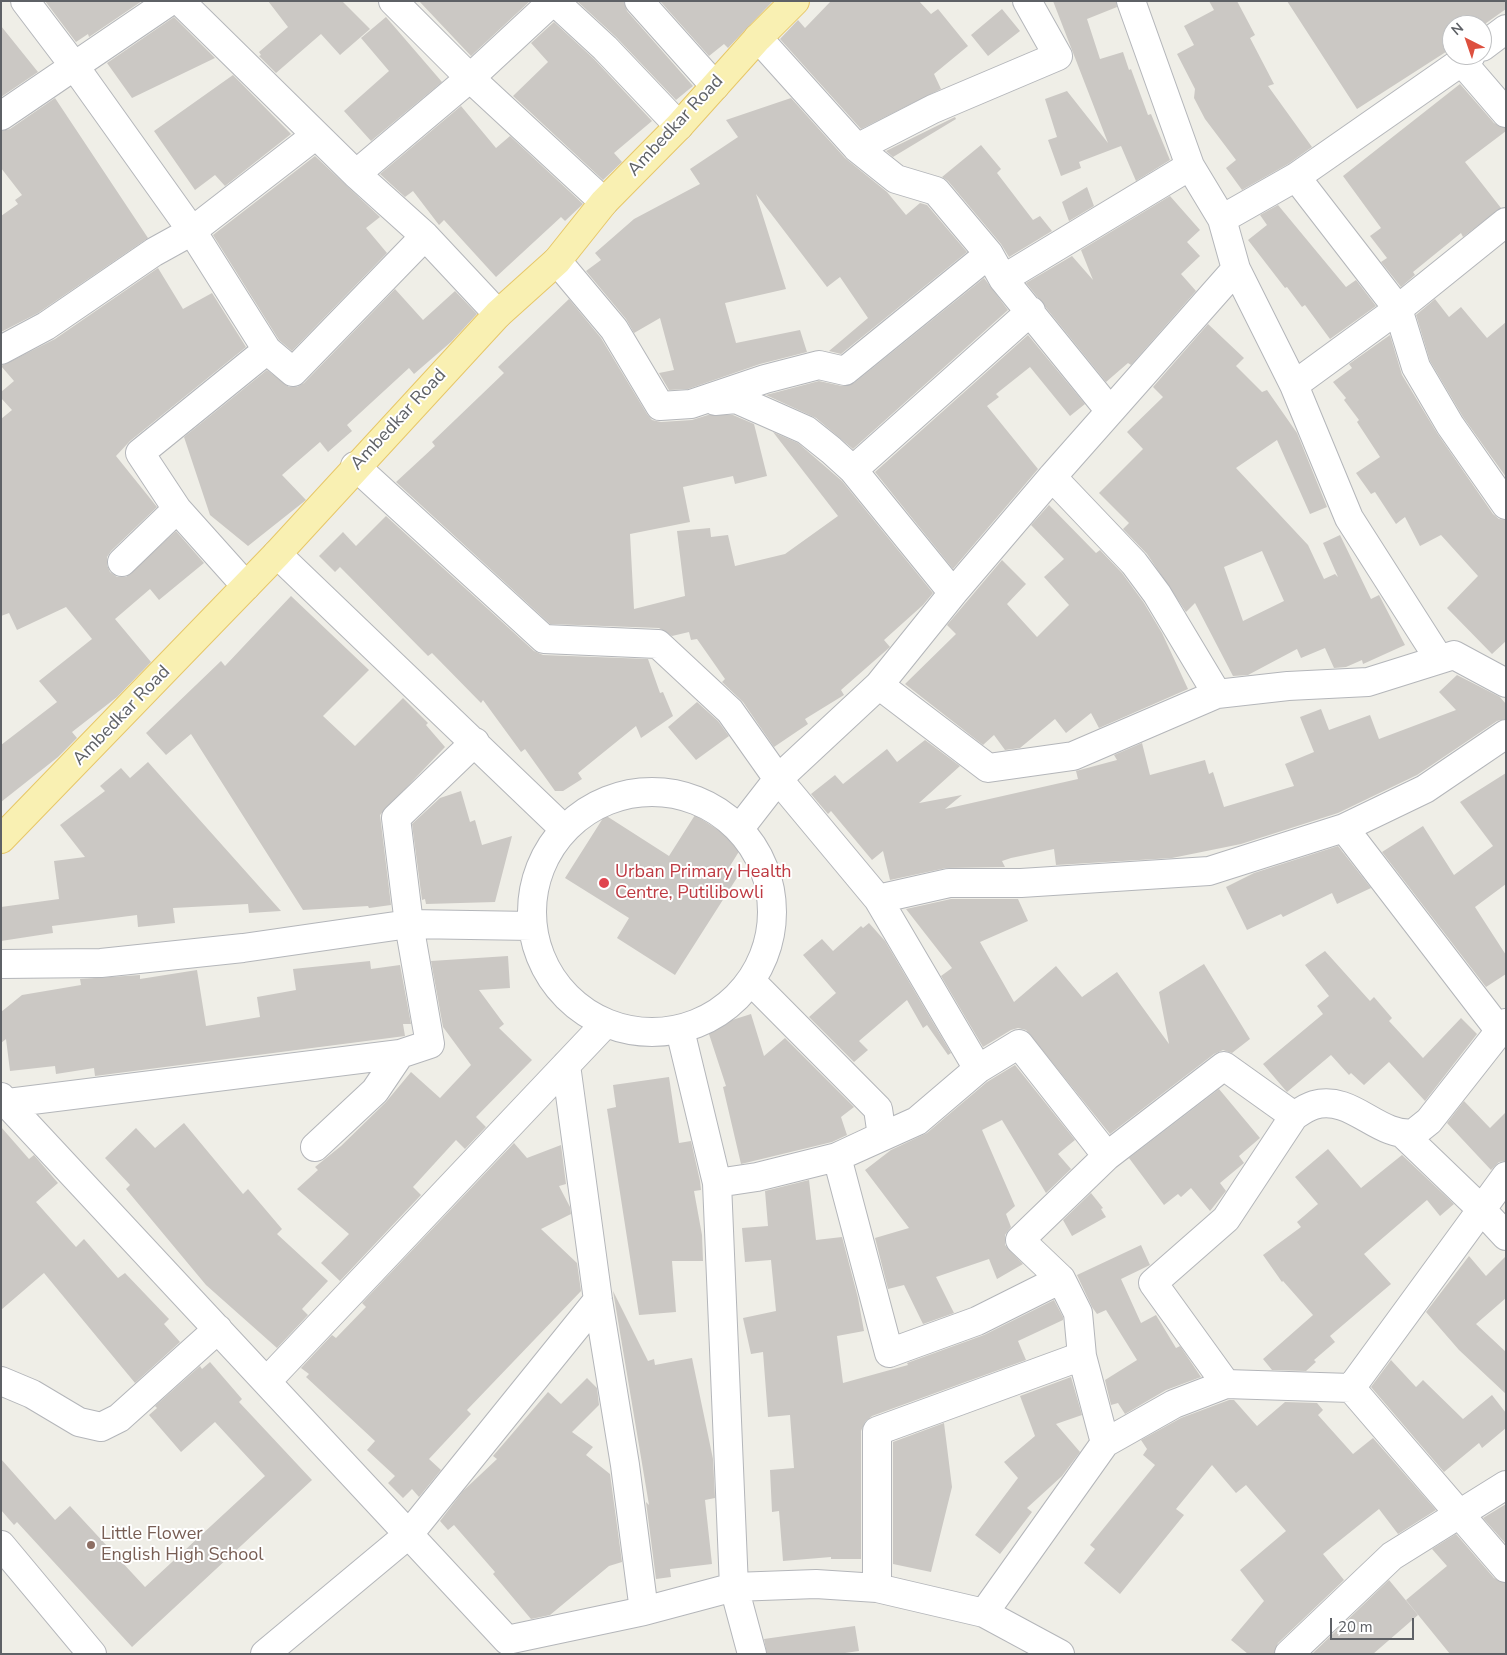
<!DOCTYPE html>
<style>
body{margin:0}
#map{position:relative;width:1507px;height:1655px;overflow:hidden;background:#efeee7;font-family:"Nunito Sans",sans-serif}
canvas{display:block}
.frame{position:absolute;inset:0;border:2px solid #5e6166;pointer-events:none}
.north{position:absolute;left:1442px;top:15px;width:50px;height:50px;box-sizing:border-box;background:#fff;border:1px solid #bfc0c2;border-radius:50%;rotate:319deg;font-size:14px;font-weight:700;line-height:20px;text-align:center;color:#5e6166}
.north::after{content:'';display:block;margin:auto;width:18px;height:22px;background:#dd503f;clip-path:polygon(50% 0,100% 100%,50% 72%,0 100%)}
.scale{position:absolute;left:1330px;top:1618px;width:84px;height:22px;box-sizing:border-box;border:2px solid #5e6166;border-top:0;padding-left:6px;font-size:15px;line-height:18px;white-space:nowrap;color:#5e6166;-webkit-text-stroke:4px #fff;paint-order:stroke}
</style>
<div id="map">
<canvas width="1507" height="1655"></canvas>
<div class="frame"></div>
<div class="north">N</div>
<div class="scale">20 m</div>
</div>
<script>
const g = document.querySelector('canvas').getContext('2d');
g.lineJoin = 'round';
function fill(path, color) {
  g.fillStyle = color;
  g.fill(path, 'evenodd');
}
function strokePath(path, color, width, dash) {
  g.strokeStyle = color;
  g.lineWidth = width;
  g.lineCap = dash ? 'butt' : 'round';
  g.setLineDash(dash || []);
  g.stroke(path);
}
function label(font, color, halo, rows, align = 'center') {
  g.font = font + ' "Nunito Sans",sans-serif';
  g.lineWidth = 4;
  g.setLineDash([]);
  g.textBaseline = 'middle';
  g.strokeStyle = halo;
  g.fillStyle = color;
  for (const [text, x, y, turn = 0] of rows) {
    g.save();
    g.translate(x, y);
    g.rotate((+turn || 0) * Math.PI / 180);
    g.textAlign = isNaN(turn) ? turn : align;
    if (halo) g.strokeText(text, 0, 0);
    g.fillText(text, 0, 0);
    g.restore();
  }
}
const building = new Path2D(`
 M45 1H142L89 37 88 34 76 42Z
 M268 1H342L370 29 340 55 321 34 276 73 259 56 261 55 259 52 288 27Z
 M419 1H530L471 56Z
 M577 1H624L627 11 693 86 676 100 616 37Z
 M660 1H773L728 48 724 44 709 56Z
 M831 1H919L931 14 938 9 968 46 934 74 941 89 861 129 780 39 798 20 805 28Z
 M1053 1H1116L1117 7 1087 19 1100 59 1123 52 1129 70 1131 69 1148 115 1151 114 1170 160 1136 181 1121 146 1079 162 1081 168 1061 176 1048 140 1057 137 1045 99 1067 91 1108 143Z
 M1209 1H1237L1255 35 1250 38 1274 84 1268 86 1312 147 1288 164 1242 190 1226 168 1236 160 1205 119 1194 98 1195 89 1177 54 1194 45 1184 26 1214 10Z
 M1287 1H1506V9L1482 26 1452 25V48L1357 109Z
 M1002 9 1020 31 988 56 971 35Z
 M174 17 215 58 132 98 107 63Z
 M386 17 442 82 371 141 344 111 389 71 361 38Z
 M554 22 594 59 652 121 614 153 622 162 603 180 513 96 548 62 531 43Z
 M1 26 38 72 1 97Z
 M233 75 291 134 225 186 215 175 195 190 154 131Z
 M1460 84 1494 123 1506 128V131L1465 162 1501 208 1463 237 1461 233 1413 272 1415 275 1401 287 1381 262 1387 258 1370 236 1381 228 1343 176Z
 M55 98 148 238 38 313 1 332V216L18 204 15 200 22 195 1 168V131L10 129Z
 M791 98 845 158 887 192 906 215 920 203 927 205 967 252 841 354 829 351 868 318 840 277 827 287 756 194 786 289 725 303 736 343 800 330 807 352 760 364 688 389 669 390 659 373 674 370 660 318 634 333 626 319 586 271 601 260 595 253 634 219 700 184 690 169 738 137 726 120Z
 M461 106 496 148 510 136 583 204 565 221 561 217 496 277 444 220 439 225 413 191 405 197 380 174Z
 M955 117 956 119 893 157 886 151Z
 M981 145 1001 169 997 173 1033 220 1040 216 1052 231 1009 257 1001 244 948 181 942 177Z
 M315 156 380 217 366 228 387 253 292 351 279 340 213 235Z
 M1087 187 1094 206 1069 221 1062 202Z
 M1170 196 1200 230 1187 242 1200 256 1181 274 1196 291 1131 365 1128 363 1106 382 1026 283 1072 256 1093 280 1081 250Z
 M1278 205 1346 287 1356 280 1376 306 1330 339 1305 305 1302 307 1287 287 1285 288 1248 240 1267 225 1260 215Z
 M158 268 183 309 212 293 246 347 130 441 116 456 157 507 111 551 107 557V565L110 572 117 577H126L176 531 204 563 159 600 150 589 115 619 151 662 117 697 72 732 77 738 58 757 1 802V745L57 702 39 681 92 639 66 607 17 630 9 613 1 616V419L12 410 1 398V392L14 381 1 366 55 339Z
 M984 278 1008 310 853 449 816 418 766 395 819 381 842 386 854 383Z
 M395 289 423 320 455 291 477 314 451 342 414 374 409 368 347 425 352 431 328 452 320 442 282 475 306 500 248 546 210 515 184 437 267 370 289 387H297L304 383Z
 M569 299 601 338 647 414 652 420 661 422 692 420 708 415H733L754 424 767 476 735 484 733 476 683 487 690 522 630 534 634 609 685 596 677 531 710 528 711 537 728 535 735 566 785 554 838 516 773 432 798 443 842 481 933 593 923 605 884 640 890 647 841 690 844 695 805 719 808 724 774 747 743 702 722 682 725 679 697 639 691 640 689 632 672 636 659 628 550 624 396 482 435 446 432 442 504 373 498 367Z
 M1435 299 1449 317 1461 307 1487 338 1506 322V477L1463 417 1430 361 1416 315Z
 M1208 324 1244 358 1236 366 1262 392 1267 390 1297 433 1327 507 1310 514 1277 440 1236 468 1308 545 1324 579 1335 574 1338 577 1323 543 1340 535 1371 599 1379 595 1405 645 1363 664 1362 660 1346 667 1334 668 1325 648 1301 658 1297 649 1248 675 1233 676 1195 603 1186 612 1147 554 1123 529 1129 523 1099 493 1143 449 1127 432 1163 397 1153 387ZM1262 551 1284 601 1243 621 1224 567Z
 M1028 335 1085 404 1070 416 1030 367 996 394 999 397 987 406 1038 469 953 569 875 472Z
 M1390 335 1402 375 1437 433 1493 514 1499 519 1506 520V641L1492 654 1447 608 1478 576 1441 535 1420 546 1405 517 1396 524 1375 492 1371 494 1356 473 1380 457 1357 422 1359 420 1344 400 1346 398 1333 382 1352 368 1349 364Z
 M1049 505 1096 553 1100 550 1122 573 1144 603 1162 633 1188 689 1099 728 1091 713 1066 733 1055 719 1020 748 1005 750 994 735 983 745 905 684 956 634 947 625 1002 560 1026 584 1007 604 1037 637 1069 605 1044 577 1064 559 1031 525Z
 M386 516 534 651 543 655 648 659 660 693 663 692 673 716 641 738 636 726 578 773 582 779 563 791H555L525 749 521 752 483 700 481 703 432 653 428 656 340 567 335 572 319 556 343 532 356 546Z
 M291 596 369 670 323 716 355 746 403 698 428 723 426 725 445 747 380 815 391 905 369 908 368 906 303 910 191 734 166 755 146 733 221 661 225 666Z
 M1457 675 1500 697 1506 704V719L1497 721 1417 775 1338 813 1241 844 1172 858 1056 865 1054 849 1011 858 1002 861 1005 867 946 868 890 880 883 851 872 860 831 811 828 814 811 794 835 775 843 784 887 749 897 762 925 740 960 766 919 803 962 795 945 809 1078 779 1076 771 1117 760 1114 755 1142 743 1150 775 1205 760 1209 774 1213 772 1224 807 1294 786 1285 764 1314 752 1300 717 1321 709 1329 730 1370 715 1379 739 1456 710 1439 692Z
 M697 702 718 721 729 736 696 760 668 727Z
 M148 762 281 911 249 913 248 904 173 908 175 923 138 927 137 915 52 926 53 933 1 941V907L59 899 54 861 85 857 60 825 105 791 100 786 121 768 130 778Z
 M1506 773V884L1475 907 1506 955V974L1486 987 1382 852 1423 826 1454 875 1493 846 1460 802Z
 M461 791 470 822 475 820 482 845 512 836 495 902 426 904 425 899 422 900 412 824 440 798Z
 M605 815 669 856 695 815 726 835 731 841 743 845 730 866 740 873 675 975 617 938 629 918 565 878Z
 M1338 846 1371 888 1337 904 1332 893 1283 917 1281 914 1247 930 1226 887 1254 873Z
 M951 899H1018L1028 921 980 942 1014 1002 1056 966 1082 997 1117 972 1169 1044 1159 992 1204 964 1250 1039 1232 1053 1223 1050 1214 1054 1110 1134 1026 1030 1018 1028 1011 1030 983 1047 941 976 952 968 906 909Z
 M869 923 885 941 951 1053 948 1055 927 1025 923 1028 907 1000 859 1041 868 1050 854 1062 809 1017 836 993 803 955 822 939 833 951 861 926 863 928Z
 M1325 951 1370 1001 1374 997 1392 1018 1389 1021 1423 1058 1461 1018 1477 1034 1425 1101 1389 1062 1364 1085 1351 1073 1349 1075 1331 1055 1287 1092 1263 1064 1323 1014 1317 1006 1329 996 1305 965Z
 M508 956 510 988 479 990 504 1024 499 1028 532 1060 476 1117 486 1127 465 1149 456 1140 413 1187 421 1195 340 1281 321 1263 349 1234 297 1189 318 1170 315 1167 341 1146 386 1102 411 1072 440 1098 471 1065 443 1027 431 961Z
 M370 961 371 969 400 965 411 1024H403L405 1036 95 1076 94 1068 56 1074 55 1066 10 1071 6 1039 1 1043V1012L22 995 81 985 80 979 140 975V979L197 970 206 1026 260 1017 257 997 296 990 293 969Z
 M751 1014 764 1056 785 1038 854 1107 841 1117 847 1135 832 1142 741 1164 723 1087 726 1086 707 1028Z
 M1015 1065 1075 1140 1058 1154 1071 1169 1046 1193 1002 1120 982 1130 1015 1206 1006 1214 1011 1227 1005 1235V1245L1023 1264 997 1279 989 1259 936 1277 954 1313 923 1324 904 1285 888 1289 875 1238 909 1228 865 1170 891 1150 927 1133 987 1082Z
 M669 1077 679 1143 691 1141 700 1181 701 1190 694 1191 702 1235 703 1261H672L676 1312 639 1315 607 1109 616 1107 613 1085Z
 M1219 1089 1260 1138 1239 1156 1244 1163 1220 1183 1226 1191 1210 1211 1191 1188 1181 1197 1178 1194 1164 1205 1129 1158Z
 M1464 1101 1490 1128 1506 1112V1161L1499 1162 1491 1170 1447 1123Z
 M184 1123 243 1194 248 1189 282 1229 277 1234 328 1281 302 1309 308 1315 277 1348 206 1285 126 1189 130 1185 105 1158 136 1128 155 1148Z
 M1 1127 29 1159 34 1155 58 1183 36 1202 76 1247 84 1239 118 1278 125 1273 169 1319 164 1324 180 1342 135 1383 44 1273 1 1310Z
 M514 1143 527 1158 561 1145 566 1184 559 1186 570 1207 571 1214 541 1229 577 1263 581 1291 467 1410 471 1414 429 1459 441 1470 419 1497 412 1489 403 1498 388 1483 395 1476 367 1450 375 1441 306 1377 309 1374 301 1368 332 1335 336 1338 366 1307 362 1303Z
 M1328 1149 1361 1188 1402 1155 1454 1204 1440 1216 1427 1200 1364 1254 1391 1284 1330 1336 1335 1342 1314 1360 1316 1362 1306 1371 1272 1370 1263 1359 1313 1315 1283 1281 1282 1282 1263 1255 1301 1227 1297 1222 1318 1204 1295 1177Z
 M809 1180 816 1240 842 1237 858 1298 864 1331 837 1336 843 1383 908 1365 907 1363 984 1335 1054 1300 1063 1317V1320L1018 1341 1026 1360 872 1416 865 1422 861 1431V1559H831V1557L783 1561 779 1511 772 1512 770 1470 794 1468 790 1415 768 1417 763 1352 751 1354 743 1318 776 1311 771 1260 745 1262 742 1228 768 1226 765 1191Z
 M1091 1193 1103 1208 1101 1209 1106 1217 1072 1236 1063 1220Z
 M1141 1245 1150 1265 1121 1279 1141 1323 1156 1315 1176 1348 1180 1346 1201 1377 1166 1390 1125 1414 1118 1403 1111 1405 1105 1380 1137 1360 1106 1310 1097 1314 1092 1307 1077 1275Z
 M1469 1256 1486 1276 1506 1256V1298L1476 1324 1506 1352V1394L1459 1350 1426 1312Z
 M613 1291 648 1361 654 1359 655 1365 692 1358 713 1459 715 1498 705 1500 712 1564 670 1569 671 1577 656 1579 646 1502 649 1505Z
 M1391 1360 1416 1387 1423 1380 1463 1419 1492 1395 1506 1413V1428L1482 1448 1479 1443 1444 1472 1371 1387Z
 M210 1362 242 1399 239 1402 312 1480 132 1647 17 1522 14 1525 1 1510V1459L55 1520 70 1506 145 1587 265 1476 215 1422 181 1452 149 1415 157 1408 155 1406 200 1366 202 1369Z
 M1071 1377 1082 1415 1056 1424 1080 1452 1062 1476 1027 1508 1032 1512 1000 1554 975 1535 1018 1478 1004 1462 1035 1436 1020 1396Z
 M587 1378 597 1388 599 1405 572 1432 593 1447 586 1455 610 1474 622 1562 609 1566 550 1615 531 1619 493 1574 495 1572 454 1525 448 1530 440 1521 463 1491 497 1459 493 1456 548 1392 561 1404Z
 M1229 1400H1234L1257 1426 1285 1402 1317 1403 1323 1410 1318 1415 1353 1454 1373 1438 1436 1510 1398 1534 1379 1509 1323 1554 1344 1580 1278 1643 1274 1654H1248L1231 1640 1264 1601 1240 1570 1286 1531 1246 1485 1236 1493 1212 1465 1176 1509 1184 1515 1120 1594 1084 1563 1095 1549 1090 1545 1155 1465 1143 1455 1147 1449 1141 1440 1181 1418Z
 M944 1423 952 1487 931 1572 893 1564V1442Z
 M1506 1504V1544L1483 1518Z
 M1456 1534 1494 1578 1506 1583V1654H1450L1406 1600 1447 1566 1432 1549Z
 M1389 1580 1418 1615 1373 1654H1312Z
 M855 1626 859 1651 838 1654H767L764 1639Z`);
const street = new Path2D(`
 M25 1 75 67 192 231 267 350 293 372 425 236
 M180 1 356 174 425 236 498 314
 M393 1 470 78 604 202
 M554 1 605 48 679 126
 M639 1 715 86
 M758 38 857 148 896 179 936 191 989 254 1003 279 1110 411
 M1482 47 1506 29
 M1462 62 1506 113
 M1 116 170 1
 M857 148 933 109 1058 56 1027 1
 M356 174 470 78 553 1
 M1296 177 1398 309 1416 367 1450 425 1506 505
 M1222 219 1296 177 1471 55
 M557 261 614 329 660 406 691 404 765 379 819 365 845 371 989 254
 M1236 269 1294 385 1349 518 1439 659
 M1003 279 1190 166
 M1 350 46 326 154 252 192 231 316 135
 M1294 385 1398 309 1506 222
 M715 401 736 399 806 430 831 450 853 470 953 593
 M355 466 544 639 658 644 730 711 778 779 879 685 953 593 1052 477 1236 269 1222 219 1190 166 1131 1
 M853 470 1031 311
 M1052 477 1134 563 1157 594 1217 694
 M277 554 564 829
 M122 562 177 509
 M246 586 177 509 140 453 267 350
 M879 685 988 768 1073 756 1217 694 1288 686 1368 682 1454 655 1506 683
 M532 912a120 120 0 1 1 240 0a120 120 0 1 1-240 0Z
 M740 828 778 779 878 899
 M1344 828 1500 1031
 M1 964 101 963 243 948 409 924 532 926
 M751 981 878 1109 882 1136 837 1157 889 1353 977 1321 1061 1279
 M680 1030 717 1183 734 1587 752 1654
 M566 1065 598 1300 625 1465 644 1611
 M978 1069 1019 1044 1107 1156 1020 1240 1061 1279 1078 1313 1082 1356 1105 1443 984 1613
 M1 1097 507 1640 644 1611 734 1587 816 1584 877 1588 984 1613 1060 1654
 M8 1103 400 1054 430 1044 409 924 396 818 475 742
 M1294 1116C1300 1112 1307 1107 1314 1105 1352 1094 1378 1138 1414 1133L1429 1121 1506 1023
 M1402 1133 1480 1208 1506 1236
 M315 1147 375 1091 400 1054
 M1107 1156 1224 1066 1294 1116 1226 1219 1153 1283 1226 1384 1351 1388 1506 1568
 M717 1183 757 1177 837 1157 917 1121 978 1069 878 899 949 883H1021L1209 871 1344 828 1425 789 1506 734
 M1 1381 32 1394 79 1422 101 1427 119 1418 218 1329
 M267 1381 605 1024
 M1351 1388 1506 1176
 M1105 1443 1174 1404 1226 1384
 M1 1545 92 1654
 M877 1588V1431L1082 1356
 M265 1654 409 1534 598 1300
 M1289 1654 1392 1556 1506 1485`);
const primary = new Path2D(`
 M1 839 277 554 498 314 557 261 604 202 679 126 758 38 795 1`);
const markers = [
 [604,883,6,"#e0444e"],
 [91,1545,5,"#8d6e63"]
];
const streetNames = [
 ["Ambedkar Road",676,126,-47],
 ["Ambedkar Road",399,420,-47],
 ["Ambedkar Road",122,716,-46]
];
const healthNames = [
 ["Urban Primary Health",615,873],
 ["Centre, Putilibowli",615,894]
];
const educationNames = [
 ["Little Flower",101,1535],
 ["English High School",101,1556]
];
fill(building, '#cbc8c4');
strokePath(street, '#b4b6ba', 30);
strokePath(primary, '#e7c768', 30);
strokePath(street, '#fff', 28);
strokePath(primary, '#f9f0b2', 28);
for (const [x, y, r, color] of markers) {
  const dot = new Path2D();
  dot.arc(x, y, r, 0, 2 * Math.PI);
  g.fillStyle = color;
  g.fill(dot);
  strokePath(dot, '#fff', 2);
}
label('18px', '#5e6166', '#fff', streetNames);
label('18px', '#be3a42', '#fff', healthNames, 'left');
label('18px', '#785e54', '#fff', educationNames, 'left');
</script>
